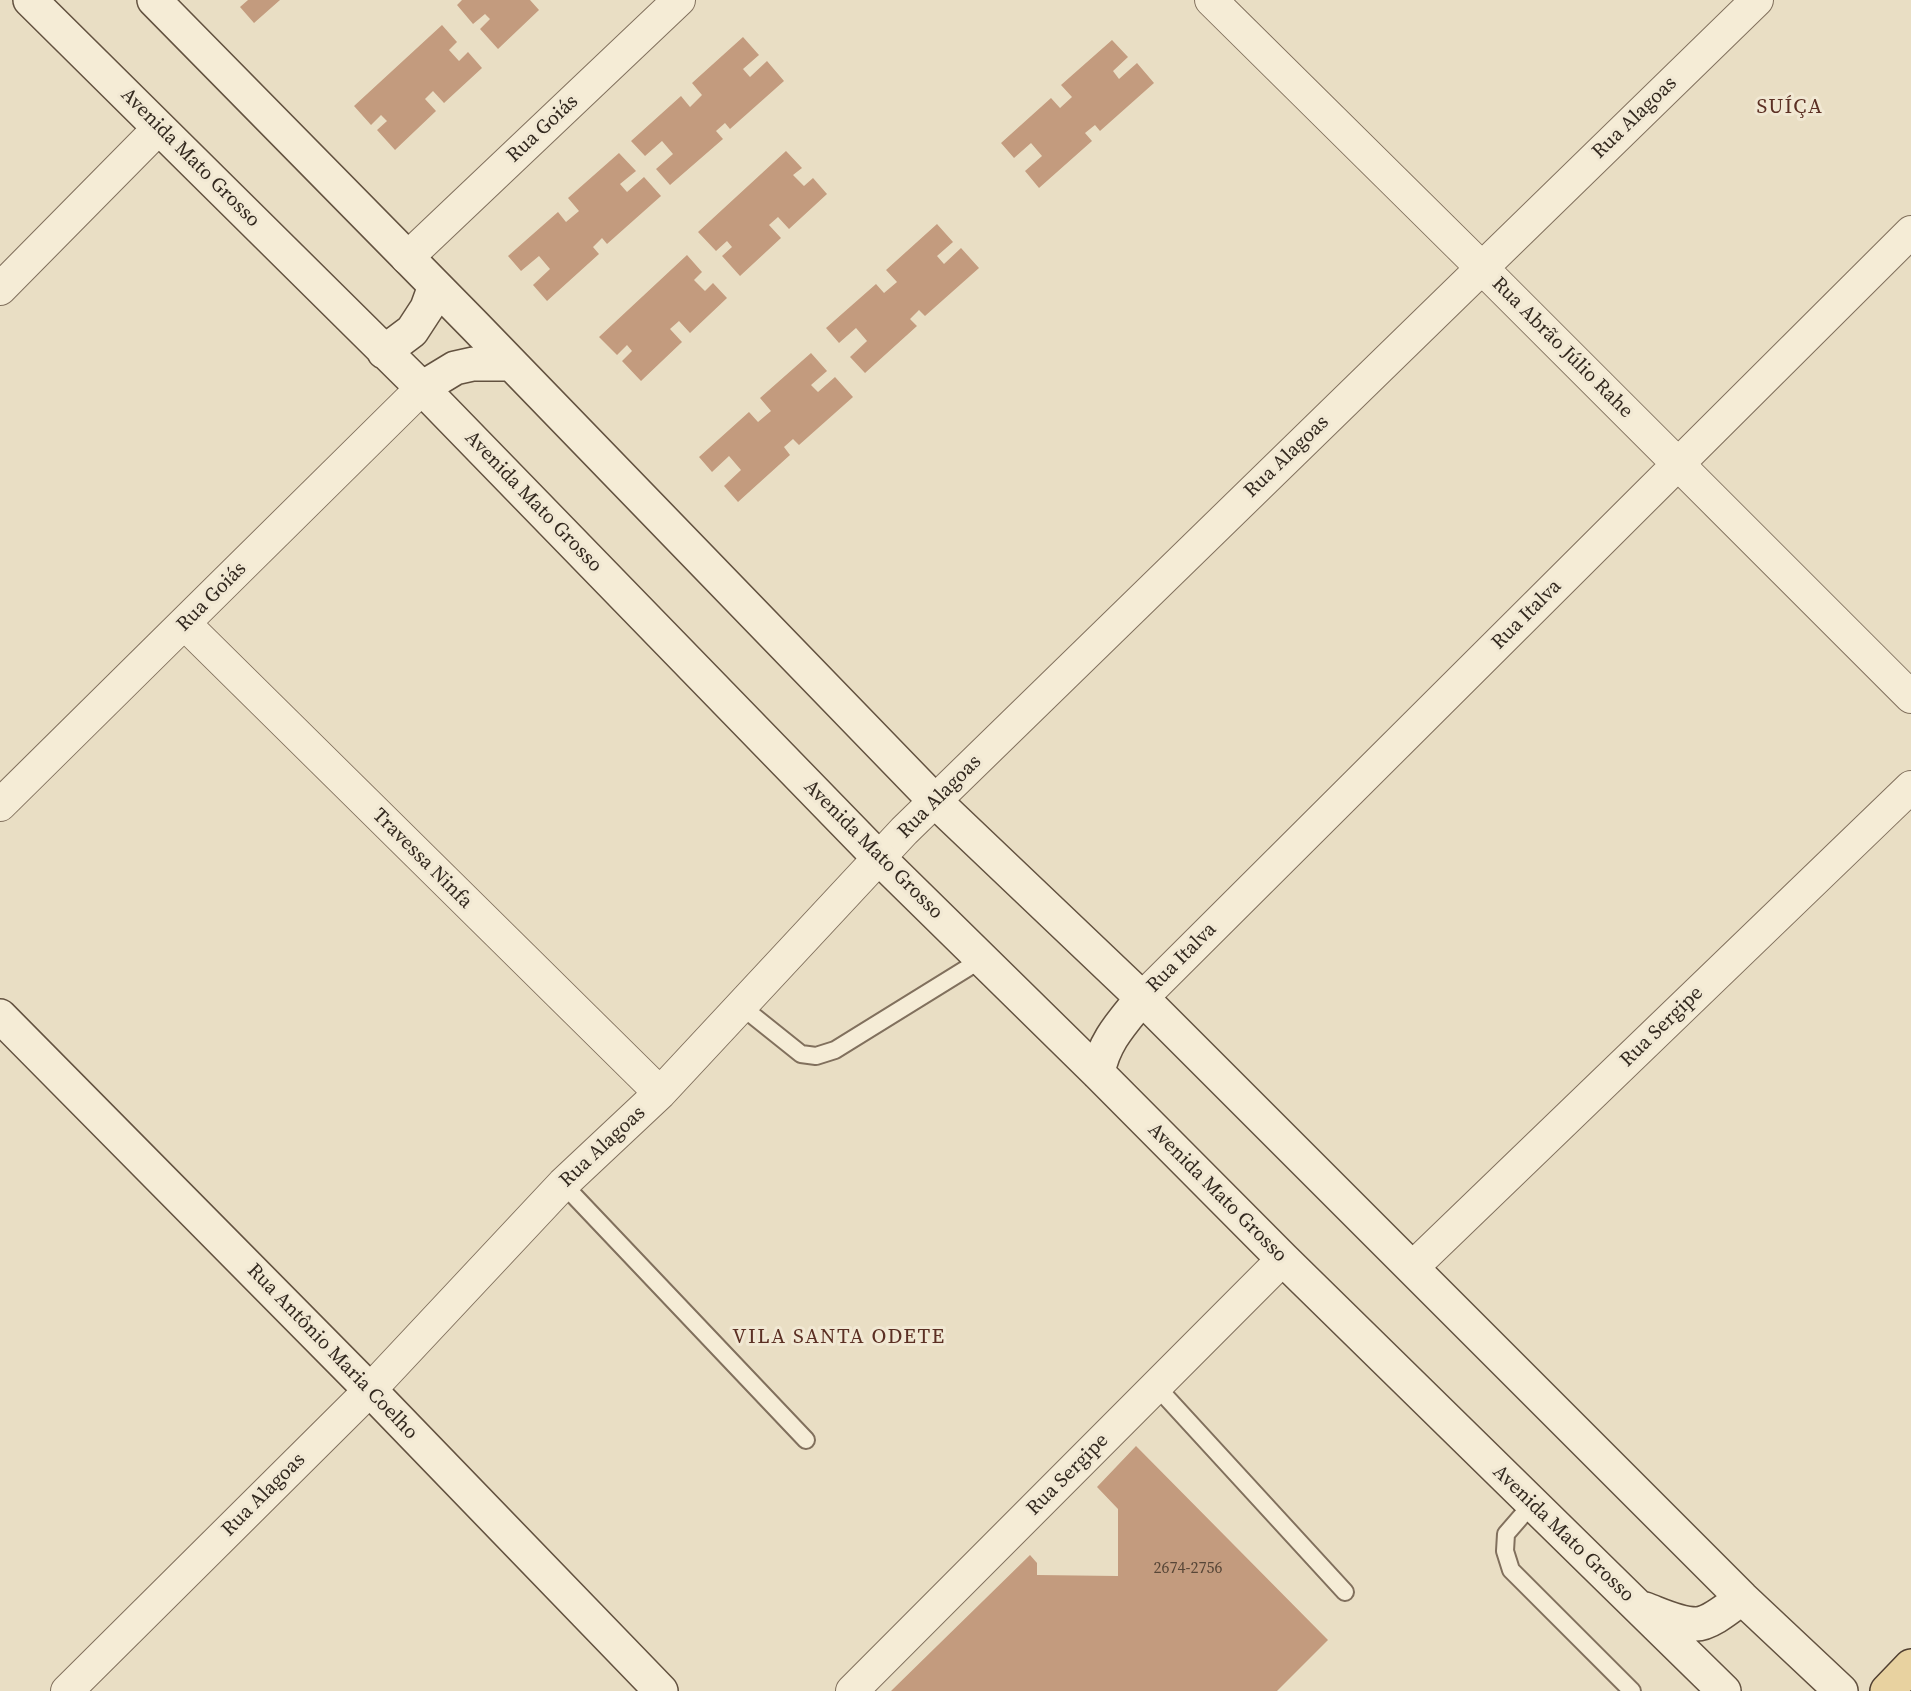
<!DOCTYPE html>
<meta charset="utf-8">
<style>
body{margin:0}
canvas{display:block;background:#e9dec4}
</style>
<canvas width="1911" height="1691"></canvas>
<script>
const g = document.querySelector('canvas').getContext('2d');
g.lineJoin = 'round';
function fill(path, color) {
  g.fillStyle = color;
  g.fill(path, 'evenodd');
}
function strokePath(path, color, width, dash) {
  g.strokeStyle = color;
  g.lineWidth = width;
  g.lineCap = dash ? 'butt' : 'round';
  g.setLineDash(dash || []);
  g.stroke(path);
}
function label(font, color, halo, rows, align = 'center') {
  g.font = font + ' "Source Serif 4",serif';
  g.lineWidth = 6;
  g.setLineDash([]);
  g.textBaseline = 'middle';
  g.strokeStyle = halo;
  g.fillStyle = color;
  for (const [text, x, y, turn = 0] of rows) {
    g.save();
    g.translate(x, y);
    g.rotate((+turn || 0) * Math.PI / 180);
    g.textAlign = isNaN(turn) ? turn : align;
    if (halo) g.strokeText(text, 0, 0);
    g.fillText(text, 0, 0);
    g.restore();
  }
}
const building = new Path2D(`
 M248 0H280L254 23 240 7Z
 M462 0H530L539 10 498 49 480 29 490 19 485 14 473 24 457 5Z
 M442 25 457 42 449 50 459 61 468 52 482 68 444 103 433 91 425 99 436 111 395 150 377 130 387 121 381 115 371 125 354 106Z
 M743 37 759 55 743 69 750 77 767 61 784 81 730 129 725 123 716 131 723 139 670 185 656 169 673 154 662 141 645 156 631 141 681 96 690 107 702 95 692 83Z
 M1112 40 1128 57 1113 71 1119 79 1137 63 1154 83 1100 131 1095 125 1085 133 1092 141 1039 188 1025 171 1042 156 1031 143 1014 158 1001 143 1051 98 1060 108 1072 97 1061 85Z
 M786 151 802 168 793 175 804 186 813 178 827 194 789 229 778 217 769 225 781 238 740 276 722 256 732 247 727 241 716 251 698 232Z
 M619 153 636 171 620 184 627 192 644 177 661 196 607 244 602 238 593 247 599 254 547 301 533 285 550 269 539 256 521 271 508 256 558 212 566 222 579 211 568 198Z
 M937 224 953 242 937 256 944 264 961 248 979 268 925 316 919 310 910 319 917 326 865 373 850 357 867 341 856 328 839 343 826 328 876 284 884 293 897 282 886 270Z
 M687 255 702 272 694 280 705 291 713 283 727 298 690 333 679 321 670 329 682 342 641 381 622 361 632 351 627 345 617 355 599 337Z
 M811 353 827 371 811 385 818 392 835 377 853 397 799 445 793 439 784 447 790 455 738 502 724 486 741 470 729 456 712 472 699 457 749 412 758 422 771 411 760 398Z
 M1136 1446 1328 1640 1277 1691H891L1030 1555 1037 1563V1575L1118 1576V1509L1097 1487Z`);
const lane = new Path2D(`
 M741 1006 801 1054 816 1056 835 1050 982 959
 M563 1184 806 1440
 M1156 1386 1345 1592
 M1532 1504 1506 1534 1505 1551 1511 1570 1632 1691`);
const street = new Path2D(`
 M1211 0 1482 268 1911 697
 M407 258 679 0
 M0 289 159 128
 M185 624 660 1093
 M0 805 422 388
 M1142 998 1911 232
 M1413 1267 1911 787
 M67 1691 370 1390 563 1184 660 1093 904 831 1757 0
 M852 1691 1283 1259`);
const secondary = new Path2D(`
 M30 0 422 388 880 859 1098 1073 1283 1259 1724 1691
 M154 0 474 325 935 801 1142 998 1742 1598 1841 1691
 M384 352 412 331 427 308 435 286
 M422 388 455 368 473 364H510
 M0 1016 370 1390 661 1691
 M1098 1073C1104 1041 1122 1023 1142 998
 M1645 1609C1661 1615 1679 1624 1696 1624 1710 1624 1731 1606 1742 1598`);
const primary = new Path2D(`
 M1887 1691 1911 1666`);
const numberNames = [
 ["2674-2756",1188,1569]
];
const streetNames = [
 ["Rua Alagoas",1635,118,-44],
 ["Rua Goiás",543,129,-43],
 ["Avenida Mato Grosso",190,158,45],
 ["Rua Abrão Júlio Rahe",1562,348,45],
 ["Rua Alagoas",1287,457,-44],
 ["Avenida Mato Grosso",533,502,46],
 ["Rua Goiás",212,597,-45],
 ["Rua Italva",1527,615,-45],
 ["Rua Alagoas",940,797,-45],
 ["Avenida Mato Grosso",873,850,45],
 ["Travessa Ninfa",422,859,45],
 ["Rua Italva",1182,958,-45],
 ["Rua Sergipe",1662,1027,-44],
 ["Rua Alagoas",603,1147,-43],
 ["Avenida Mato Grosso",1217,1193,45],
 ["Rua Antônio Maria Coelho",332,1352,46],
 ["Rua Sergipe",1068,1475,-45],
 ["Rua Alagoas",264,1495,-45],
 ["Avenida Mato Grosso",1563,1534,44]
];
const neighbourhoodNames = [
 ["SUÍÇA",1790,108],
 ["VILA SANTA ODETE",839,1338]
];
fill(building, '#c39b7e');
strokePath(lane, '#81705d', 20);
strokePath(street, '#81705d', 34);
strokePath(secondary, '#635240', 36);
strokePath(primary, '#503f30', 36);
strokePath(lane, '#f5ecd6', 16);
strokePath(street, '#f5ecd6', 32);
strokePath(secondary, '#f5ecd6', 33);
strokePath(primary, '#e8d2a0', 33);
label('16px', '#574637', null, numberNames);
label('20px', '#33291f', '#f1e8d3', streetNames);
g.letterSpacing = '1.5px';
label('21px', '#5b2f23', '#f1e8d3', neighbourhoodNames);
g.letterSpacing = '0px';
</script>
